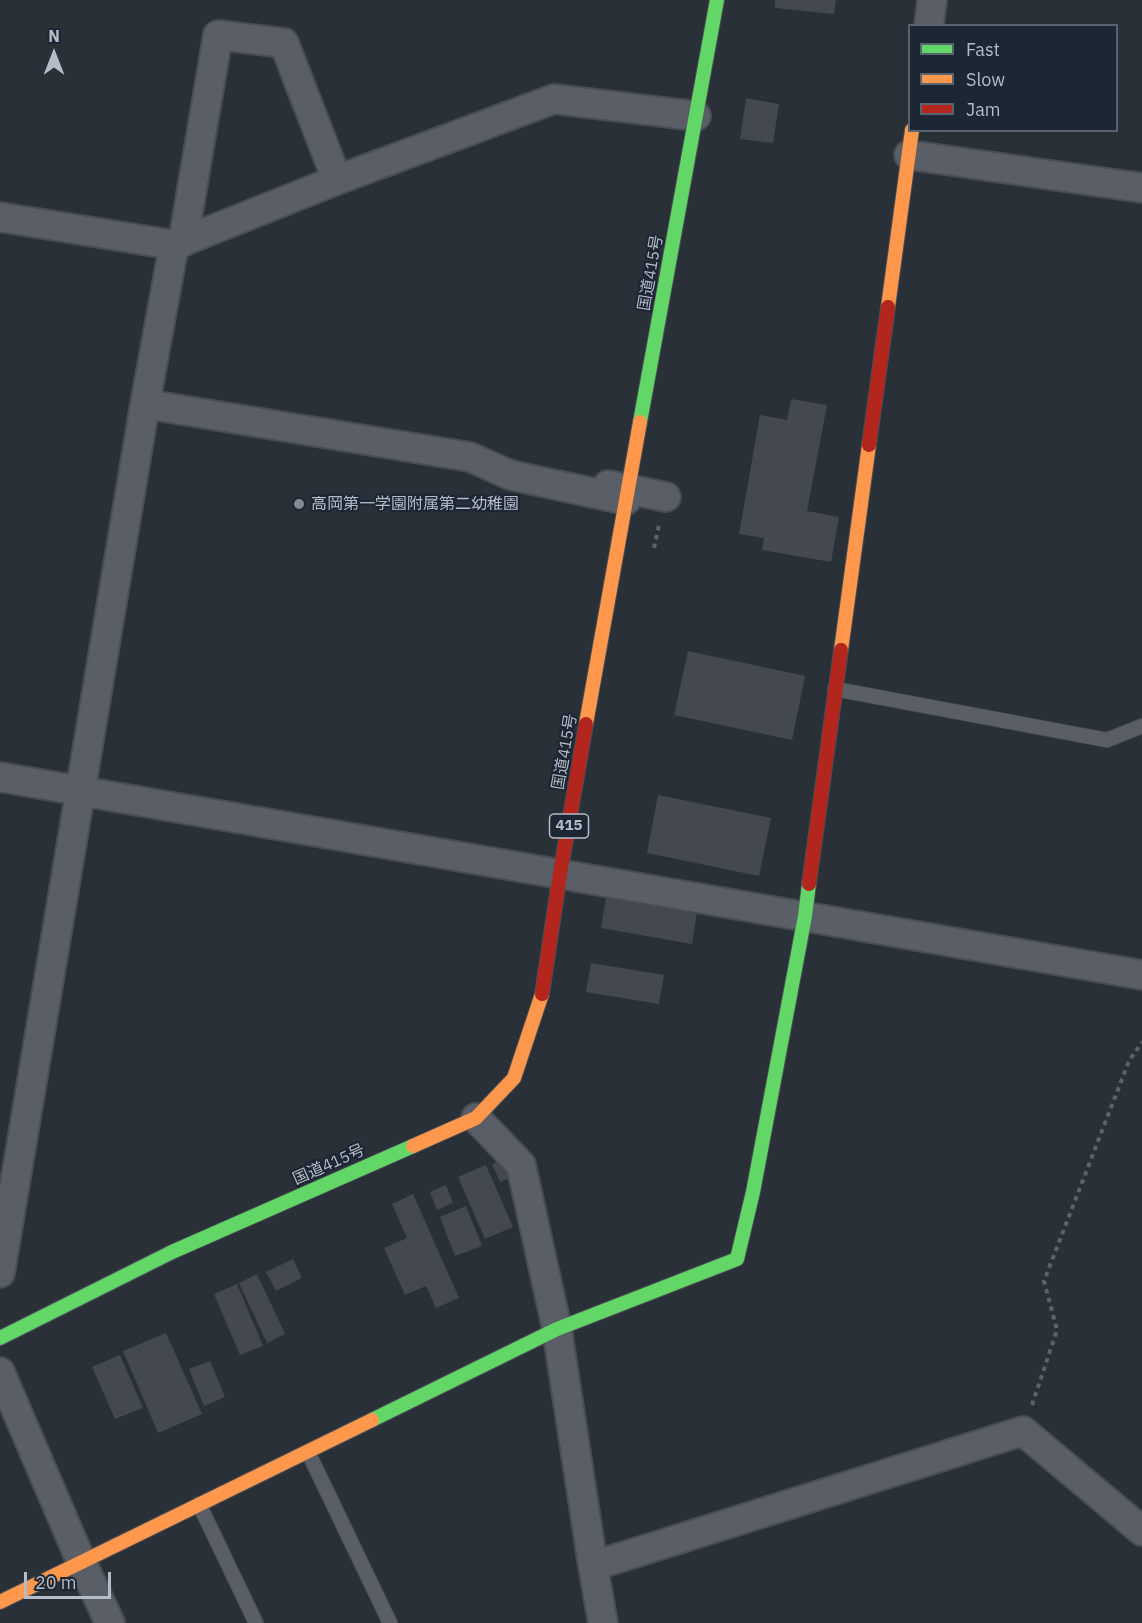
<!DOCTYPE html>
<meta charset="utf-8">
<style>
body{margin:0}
#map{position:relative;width:1142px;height:1623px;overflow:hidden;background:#2a3038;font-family:"IBM Plex Sans",sans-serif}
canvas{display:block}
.legend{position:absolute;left:908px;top:24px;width:210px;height:108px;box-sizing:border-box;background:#1d2633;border:2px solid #59626f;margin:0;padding:8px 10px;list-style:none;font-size:18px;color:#b4bcc9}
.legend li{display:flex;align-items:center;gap:12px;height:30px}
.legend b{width:30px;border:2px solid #59626f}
.north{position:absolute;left:24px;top:24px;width:60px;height:60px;-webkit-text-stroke:4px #1d2633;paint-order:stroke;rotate:0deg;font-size:16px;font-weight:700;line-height:24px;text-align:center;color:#b4bcc9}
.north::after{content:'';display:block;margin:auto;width:21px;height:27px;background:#b4bcc9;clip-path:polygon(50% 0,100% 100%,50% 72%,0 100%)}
.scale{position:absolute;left:24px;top:1572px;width:87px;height:27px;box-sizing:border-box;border:3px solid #b4bcc9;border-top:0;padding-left:8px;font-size:18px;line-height:21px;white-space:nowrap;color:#b4bcc9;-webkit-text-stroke:4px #1d2633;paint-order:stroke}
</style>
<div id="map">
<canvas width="1142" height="1623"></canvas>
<ul class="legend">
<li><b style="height:8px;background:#63d668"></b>Fast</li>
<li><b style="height:8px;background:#ff974d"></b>Slow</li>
<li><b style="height:8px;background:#b3261e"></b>Jam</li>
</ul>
<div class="north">N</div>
<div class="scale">20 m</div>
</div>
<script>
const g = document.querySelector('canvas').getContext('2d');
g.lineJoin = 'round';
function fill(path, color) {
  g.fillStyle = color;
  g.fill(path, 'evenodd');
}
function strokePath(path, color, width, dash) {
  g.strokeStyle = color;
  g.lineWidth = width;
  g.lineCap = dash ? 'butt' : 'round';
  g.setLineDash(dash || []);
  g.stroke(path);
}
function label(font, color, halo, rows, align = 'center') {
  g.font = font + ' "IBM Plex Sans","Noto Sans JP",sans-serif';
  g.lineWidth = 4.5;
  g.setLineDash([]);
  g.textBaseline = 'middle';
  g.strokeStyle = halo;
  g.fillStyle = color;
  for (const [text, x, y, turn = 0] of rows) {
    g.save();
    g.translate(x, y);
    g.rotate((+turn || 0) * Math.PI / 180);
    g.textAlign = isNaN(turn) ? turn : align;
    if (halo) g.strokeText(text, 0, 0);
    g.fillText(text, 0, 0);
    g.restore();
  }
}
const building = new Path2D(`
 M775 0H836L834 14 775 8Z
 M746 98 779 104 773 143 740 139Z
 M791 399 827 405 807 511 839 517 831 562 762 550 764 538 739 534 760 415 787 420Z
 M688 651 805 676 792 740 674 715Z
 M658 795 771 818 759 876 647 853Z
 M606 897 697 912 692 944 601 928Z
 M591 963 664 975 659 1004 586 992Z
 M508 1157 516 1175 500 1182 492 1164Z
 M486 1165 513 1227 485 1239 458 1177Z
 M446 1185 453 1203 437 1210 430 1192Z
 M413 1194 459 1298 436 1308 426 1286 405 1295 384 1248 407 1238 392 1204Z
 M466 1206 482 1246 455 1256 440 1217Z
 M293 1259 302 1278 276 1291 266 1272Z
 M257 1274 285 1334 267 1343 239 1283Z
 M237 1284 263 1346 240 1355 214 1294Z
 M166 1333 202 1414 158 1433 123 1351Z
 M120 1355 143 1408 115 1419 92 1367Z
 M210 1361 225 1397 204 1406 189 1369Z`);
const path = new Path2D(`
 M654 548 659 525
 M1032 1405 1057 1330 1044 1281 1129 1061 1142 1042`);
const lane = new Path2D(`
 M835 689 1107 740 1142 726
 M308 1452 390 1623
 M199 1504 256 1623`);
const street = new Path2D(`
 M929 26 932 0
 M909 155 1142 188
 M0 217 174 245 337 180 554 99 696 116
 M183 242 218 35 284 43 337 180
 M145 404 470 457 510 475 626 500
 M608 485 666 497
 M0 777 1142 975
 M476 1118 521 1165 557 1329 593 1566 603 1623
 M0 1273 145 404 174 245
 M0 1372 81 1561 110 1623
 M593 1566 1023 1431 1142 1531`);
const fast = new Path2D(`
 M640 422 717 0
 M0 1338 172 1252 413 1146
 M372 1420 557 1329 737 1259 753 1192 805 916 809 884`);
const slow = new Path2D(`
 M888 307 912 130
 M841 650 869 445
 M586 724 640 422
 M413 1146 476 1118 514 1078 542 994
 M0 1602 372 1420`);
const jam = new Path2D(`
 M869 445 888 307
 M809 884 841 650
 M542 994 560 874 586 724`);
const markers = [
 [299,504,6,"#848b96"]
];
const shields = [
 [569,826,39]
];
const shieldNames = [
 ["415",569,826]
];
const streetNames = [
 ["国道415号",651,273,-80],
 ["国道415号",565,752,-80],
 ["国道415号",329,1165,-24]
];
const poiNames = [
 ["高岡第一学園附属第二幼稚園",311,504]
];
fill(building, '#444950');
strokePath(lane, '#484c53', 16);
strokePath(street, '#484c53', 32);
strokePath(fast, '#484c53', 16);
strokePath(slow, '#484c53', 16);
strokePath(jam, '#484c53', 16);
strokePath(path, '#5d636a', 4, [4.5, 4.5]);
strokePath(lane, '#5a5e66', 14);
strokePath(street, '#5a5e66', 28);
strokePath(fast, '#63d668', 14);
strokePath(slow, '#ff974d', 14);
strokePath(jam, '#b3261e', 14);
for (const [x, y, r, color] of markers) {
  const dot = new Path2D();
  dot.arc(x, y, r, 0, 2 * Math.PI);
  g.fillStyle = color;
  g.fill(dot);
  strokePath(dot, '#1d2633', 2);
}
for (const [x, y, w] of shields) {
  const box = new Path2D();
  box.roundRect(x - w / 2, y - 12, w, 24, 4.5);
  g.fillStyle = '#1d2633';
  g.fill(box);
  strokePath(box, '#b4bcc9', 1.5);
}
label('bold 15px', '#b4bcc9', null, shieldNames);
label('16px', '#b4bcc9', '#1d2633', streetNames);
label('16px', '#b4bcc9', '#1d2633', poiNames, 'left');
</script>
